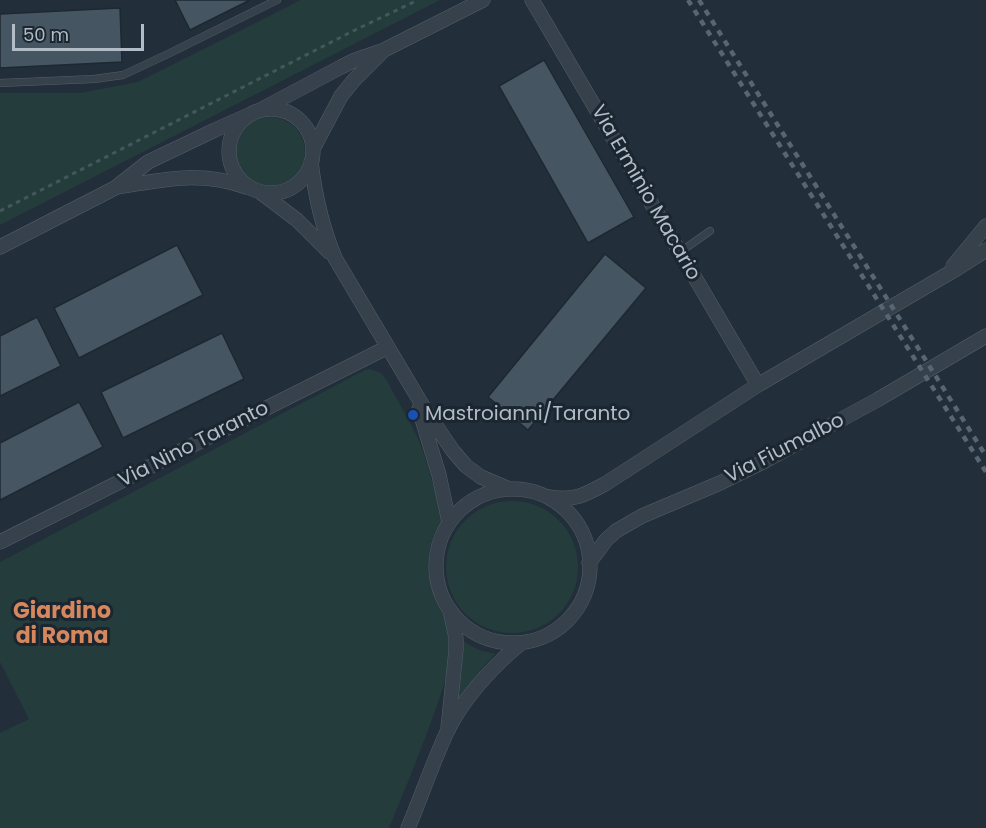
<!DOCTYPE html>
<style>
body{margin:0}
#map{position:relative;width:986px;height:828px;overflow:hidden;background:#222f3b;font-family:Poppins,sans-serif}
canvas{display:block}
.scale{position:absolute;left:12px;top:24px;width:132px;height:27px;box-sizing:border-box;border:3px solid #b1bcc7;border-top:0;padding-left:8px;font-size:18px;line-height:21px;white-space:nowrap;color:#b1bcc7;-webkit-text-stroke:4px #1b2630;paint-order:stroke}
</style>
<div id="map">
<canvas width="986" height="828"></canvas>
<div class="scale">50 m</div>
</div>
<script>
const g = document.querySelector('canvas').getContext('2d');
g.lineJoin = 'round';
function fill(path, color) {
  g.fillStyle = color;
  g.fill(path, 'evenodd');
}
function strokePath(path, color, width, dash) {
  g.strokeStyle = color;
  g.lineWidth = width;
  g.lineCap = dash ? 'butt' : 'round';
  g.setLineDash(dash || []);
  g.stroke(path);
}
function label(font, color, halo, rows, align = 'center') {
  g.font = font + ' Poppins,sans-serif';
  g.lineWidth = 6;
  g.setLineDash([]);
  g.textBaseline = 'middle';
  g.strokeStyle = halo;
  g.fillStyle = color;
  for (const [text, x, y, turn = 0] of rows) {
    g.save();
    g.translate(x, y);
    g.rotate((+turn || 0) * Math.PI / 180);
    g.textAlign = isNaN(turn) ? turn : align;
    if (halo) g.strokeText(text, 0, 0);
    g.fillText(text, 0, 0);
    g.restore();
  }
}
const green = new Path2D(`
 M301 0H440L0 225V93H80L138 82Z
 M235 152a35 35 0 1 1 70 0a35 35 0 1 1-70 0Z
 M370 369 381 373 386 379 417 436 423 451 444 519C436 528 433 536 430 548 422 583 449 611 450 645 450 673 439 700 430 725 417 760 403 794 389 828H0V733L29 719 0 662V562L365 370Z
 M446 567a66 66 0 1 1 132 0a66 66 0 1 1-132 0Z
 M462 641 479 650 495 654 481 669 458 700Z`);
const building = new Path2D(`
 M175 0H250L190 30Z
 M120 8 122 62 0 68V14Z
 M544 60 634 217 588 243 499 86Z
 M177 245 203 295 79 358 54 308Z
 M605 254 646 288 528 430 488 397Z
 M37 317 61 366 0 396V336Z
 M222 333 244 379 123 438 101 392Z
 M79 402 103 447 0 500V443Z`);
const path = new Path2D(`
 M0 211 355 30 418 0`);
const service = new Path2D(`
 M0 83 94 79 123 75 170 53 277 0
 M680 252 710 231`);
const minor = new Path2D(`
 M532 0 758 385
 M262 109 341 67 355 60 384 50 483 0
 M229 151a42 42 0 1 1 84 0a42 42 0 1 1-84 0Z
 M313 149 341 96 354 80 382 52
 M311 162C315 195 322 227 335 258L427 413 453 451 466 466 481 477 507 488
 M117 187C163 180 201 170 246 187
 M260 192 297 220 329 252
 M0 247 115 188 148 162 215 130 251 114
 M953 266 986 226
 M419 409 439 475 449 522
 M436 566a77 77 0 1 1 154 0a77 77 0 1 1-154 0Z
 M549 497C574 501 583 496 605 484L758 385 958 268 986 250
 M0 542 388 347
 M589 563 606 540 616 531 642 516 720 483 765 461 877 400 986 336
 M448 728 456 650V638L450 610
 M408 828C421 797 432 765 446 734 463 698 491 668 521 643`);
const rail = new Path2D(`
 M688 0 986 472
 M699 0 986 456`);
const markers = [
 [413,415,6,"#1a4fb4"]
];
const streetNames = [
 ["Via Erminio Macario",645,193,60],
 ["Via Nino Taranto",194,445,-27],
 ["Via Fiumalbo",785,449,-27]
];
const poiNames = [
 ["Mastroianni/Taranto",425,415]
];
const quarterNames = [
 ["Giardino",62,612],
 ["di Roma",62,637]
];
fill(green, '#243c3c');
fill(building, '#465562');
strokePath(building, '#1d2832', 1.5);
strokePath(service, '#545f69', 8);
strokePath(minor, '#545f69', 15);
strokePath(path, '#425959', 3, [4.5, 4.5]);
strokePath(service, '#36414c', 7);
strokePath(minor, '#36414c', 14);
strokePath(rail, '#586573', 4.5, [6, 6]);
for (const [x, y, r, color] of markers) {
  const dot = new Path2D();
  dot.arc(x, y, r, 0, 2 * Math.PI);
  g.fillStyle = color;
  g.fill(dot);
  strokePath(dot, '#1b2630', 2);
}
label('20px', '#b1bcc7', '#1b2630', streetNames);
label('20px', '#b1bcc7', '#1b2630', poiNames, 'left');
label('bold 22px', '#d5875e', '#1b2630', quarterNames);
</script>
